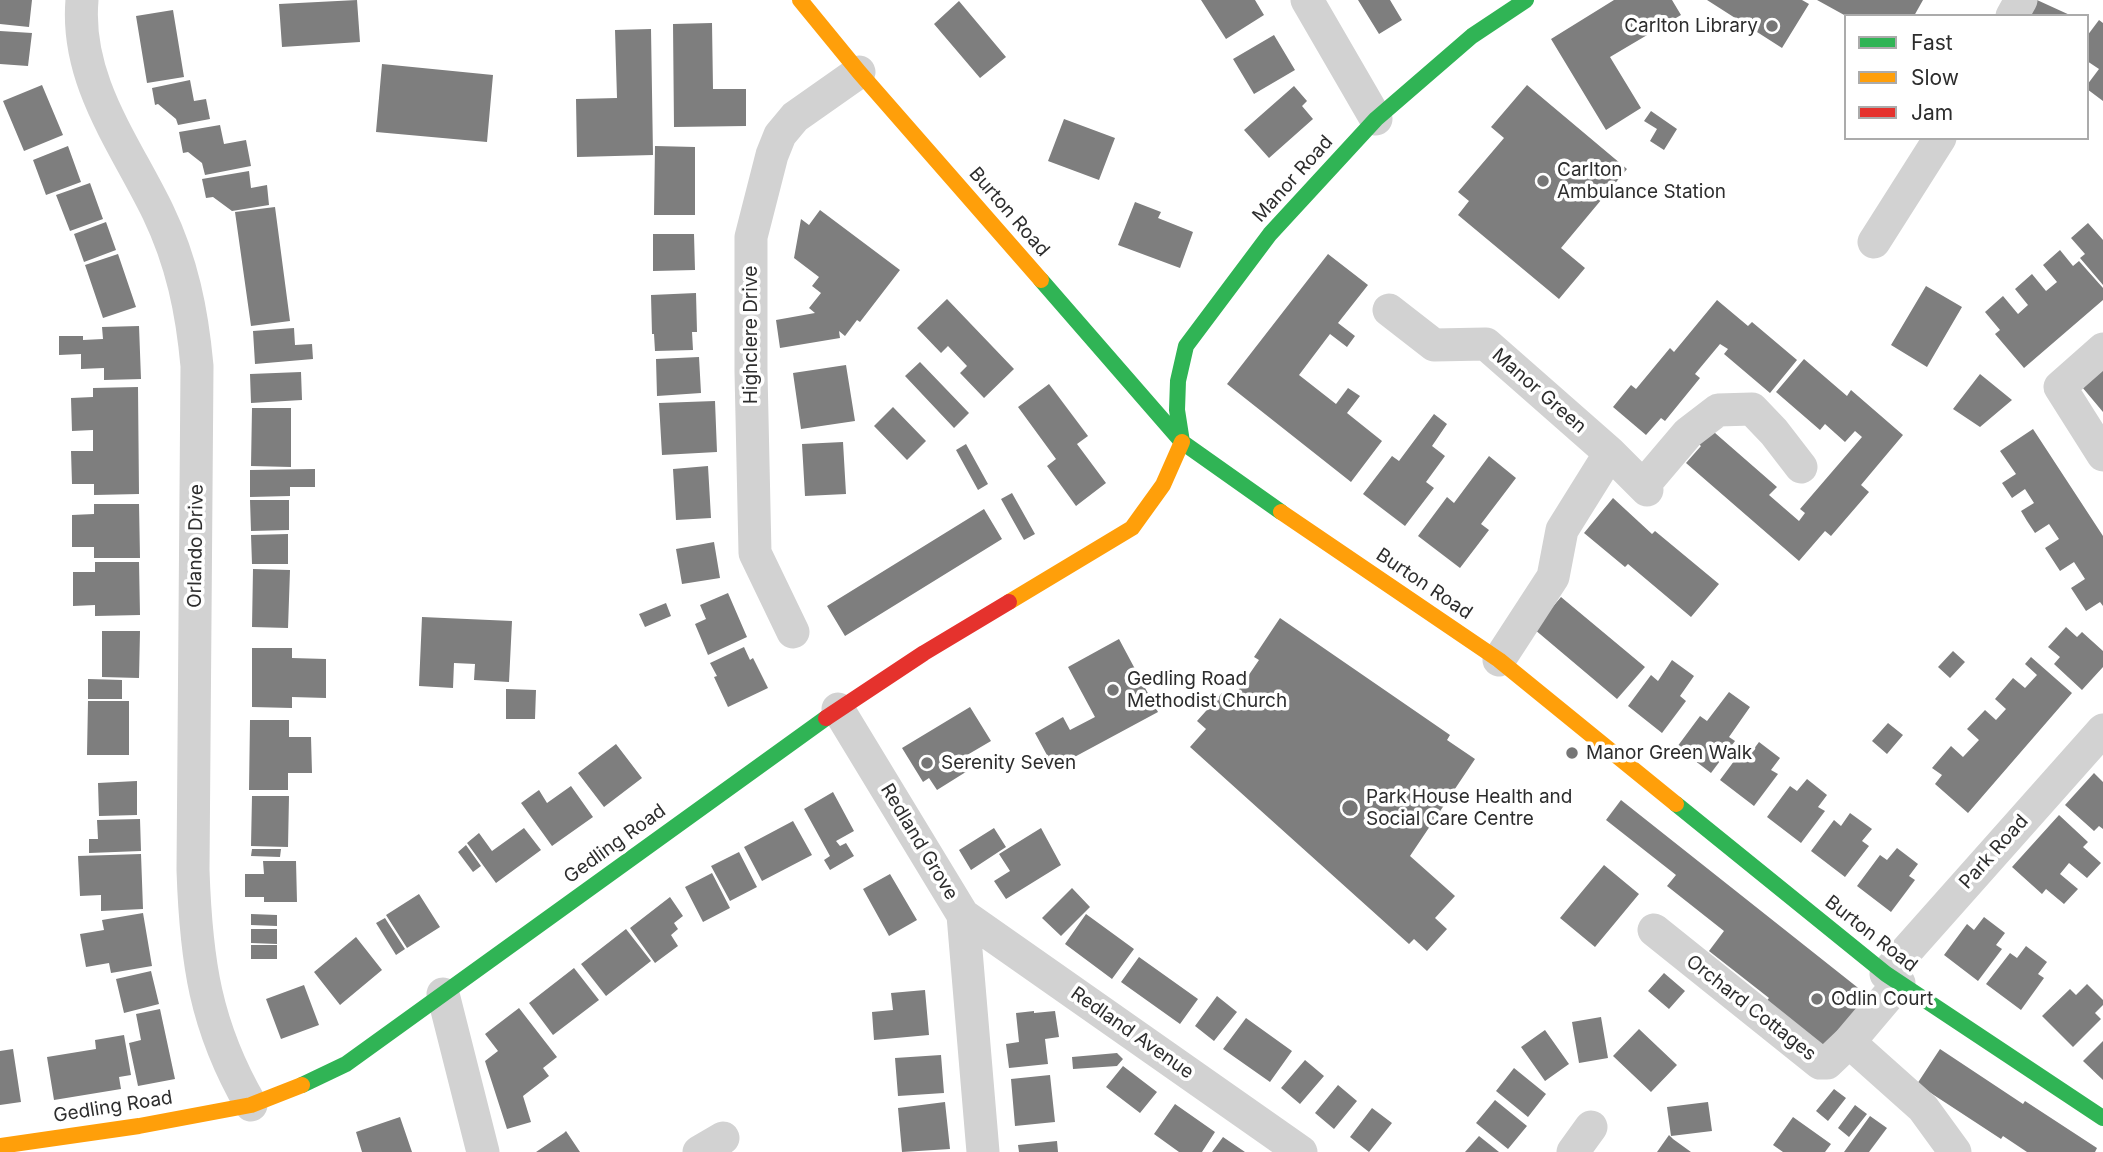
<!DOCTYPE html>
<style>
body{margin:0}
#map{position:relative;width:2103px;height:1152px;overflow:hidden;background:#fff;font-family:Inter,sans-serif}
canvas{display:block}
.legend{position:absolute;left:1844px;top:14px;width:245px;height:126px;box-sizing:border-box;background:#fff;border:2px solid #ababab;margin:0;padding:9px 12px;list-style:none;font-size:21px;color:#2d2d2d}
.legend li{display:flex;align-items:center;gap:14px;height:35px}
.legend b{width:35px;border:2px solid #ababab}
</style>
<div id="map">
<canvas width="2103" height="1152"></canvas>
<ul class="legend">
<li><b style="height:9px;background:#30b455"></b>Fast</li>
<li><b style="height:9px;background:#ff9f0a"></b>Slow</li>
<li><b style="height:9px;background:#e5322d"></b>Jam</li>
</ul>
</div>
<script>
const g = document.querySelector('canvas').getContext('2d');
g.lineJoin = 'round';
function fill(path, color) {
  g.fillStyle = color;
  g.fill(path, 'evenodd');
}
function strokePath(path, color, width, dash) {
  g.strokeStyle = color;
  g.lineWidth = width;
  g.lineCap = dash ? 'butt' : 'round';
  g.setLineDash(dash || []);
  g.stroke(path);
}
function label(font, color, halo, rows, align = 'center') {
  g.font = font + ' Inter,sans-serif';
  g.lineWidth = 7;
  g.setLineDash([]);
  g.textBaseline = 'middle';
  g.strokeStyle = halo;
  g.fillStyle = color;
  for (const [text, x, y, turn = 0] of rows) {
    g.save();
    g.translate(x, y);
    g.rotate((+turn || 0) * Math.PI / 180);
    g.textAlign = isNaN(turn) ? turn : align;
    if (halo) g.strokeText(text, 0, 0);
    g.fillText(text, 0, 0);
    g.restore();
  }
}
const building = new Path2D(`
 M0 0H32L29 27 0 24Z
 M357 0 360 42 282 47 279 4Z
 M1201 0H1255L1264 15 1226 39Z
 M1358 0H1390L1402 20 1379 34Z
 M1614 0H1672L1681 15 1610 57 1641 108 1606 130 1551 39Z
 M1707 0H1802L1809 4 1782 48Z
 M1817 0H1923L1914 16H1846Z
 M2037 0 2072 16H2030Z
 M959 1 1006 57 980 78 934 24Z
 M173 10 184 77 147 83 136 16Z
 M2099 20 2103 23V101L2087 89V85L2099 69 2087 61V36Z
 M712 23 713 89H746V126L674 127 673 24Z
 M651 29 653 155 577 157 576 99 617 98 615 30Z
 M0 31 32 33 28 66 0 64Z
 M1274 35 1295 70 1254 94 1233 59Z
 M382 64 493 75 487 142 376 132Z
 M190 80 194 101 206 99 210 119 178 125 176 119 158 104 155 105 152 88Z
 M42 85 63 135 24 151 3 101Z
 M1527 85 1627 169 1561 248 1585 268 1559 299 1458 215 1469 201 1458 192 1504 138 1491 127Z
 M1294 86 1307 101 1302 106 1313 119 1269 158 1244 130Z
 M1651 111 1677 129 1664 150 1650 141 1657 129 1644 121Z
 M1064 119 1115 138 1099 180 1048 161Z
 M220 125 224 144 246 140 251 166 205 175 202 163 188 152 183 153 179 132Z
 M68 146 81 182 46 195 33 160Z
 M655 146 695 147V215H654Z
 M249 171 251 188 267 185 269 205 232 211 213 197 206 198 202 179Z
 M90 183 103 219 70 231 56 195Z
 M1135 202 1161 212 1158 218 1193 232 1180 268 1118 245Z
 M275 207 290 321 251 326 235 212Z
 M820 210 900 270 860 322 857 320 845 336 839 331 840 338 780 348 776 320 815 313 809 308 821 293 812 286 819 277 794 258 801 219 809 225Z
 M106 222 116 250 84 262 74 234Z
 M2088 223 2103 240V285L2080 258 2085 254 2071 238Z
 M653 234H694L695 270 653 271Z
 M2060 250 2073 266 2079 261 2103 288V300L2024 368 1995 334 2000 330 1985 312 2003 296 2018 314 2028 305 2015 289 2032 274 2046 291 2057 282 2043 265Z
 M118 254 136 307 103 318 85 265Z
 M1328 254 1368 285 1338 323 1355 336 1347 347 1330 334 1299 375 1336 404 1348 388 1360 396 1347 413 1382 441 1351 482 1227 384Z
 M1926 286 1962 307 1927 367 1891 345Z
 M696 293 697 332H692L693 350 655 351 654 334H652L651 295Z
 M947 299 1014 369 984 398 960 373 967 366 948 346 941 353 917 328Z
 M1717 300 1748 326 1752 322 1797 360 1770 393 1724 354 1728 349 1720 344 1695 374 1700 378 1665 421 1661 418 1646 435 1613 407 1631 385 1636 389 1670 348 1674 352Z
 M139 326 141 379 104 380V368L81 369V354L59 355V336H83V340L103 339 102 327Z
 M294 328 295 345 312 344 313 359 255 364 253 331Z
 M699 357 701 393 657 396 656 359Z
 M1804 359 1847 396 1851 390 1903 435 1861 485 1869 492 1831 536 1825 531 1799 561 1686 463 1701 446 1694 440 1707 426 1777 487 1769 495 1799 521 1805 513 1800 509 1862 437 1855 431 1845 442 1825 424 1820 430 1776 392Z
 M2103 359V412L2077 381Z
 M920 362 969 413 954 428 905 376Z
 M846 365 855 421 801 429 793 373Z
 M301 372 302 400 251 403 250 374Z
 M1980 374 2012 400 1980 427 1953 409Z
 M1049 384 1088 436 1077 444 1106 483 1076 506 1047 466 1056 459 1018 407Z
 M138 387 139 494 94 495V484H72L71 451H93V430L72 431 71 398 93 397V388Z
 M715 401 717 452 662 455 659 403Z
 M893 407 926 441 907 460 874 426Z
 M252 408H291V467L251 466Z
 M1434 414 1447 424 1432 446 1445 456 1426 482 1434 488 1405 526 1363 494 1392 456 1399 461Z
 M2033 429 2103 536V606L2100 602 2086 611 2071 588 2085 579 2074 562 2060 571 2045 548 2059 539 2049 524 2035 533 2027 521 2021 511 2034 503 2025 489 2012 498 2002 483 2016 474 2000 451Z
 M843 442 846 494 805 496 802 444Z
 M966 444 988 484 978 490 956 450Z
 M1489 456 1516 478 1481 524 1489 530 1460 568 1418 536 1447 497 1454 503Z
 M708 466 711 518 676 520 673 469Z
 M315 469V487H290V496L250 497V470Z
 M1012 493 1035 534 1024 540 1001 499Z
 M1613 498 1652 534 1655 531 1719 584 1691 617 1628 564 1625 567 1584 533Z
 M250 500H289V530L251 531Z
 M94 504H139L140 558H94V547H72V515L94 514Z
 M984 509 1002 539 845 636 827 606Z
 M288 534V564H252L251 535Z
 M714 542 720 578 682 584 676 549Z
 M95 562H139L140 615 95 616V605L73 606V572H95Z
 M253 569 290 570 288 628 252 627Z
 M728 593 747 637 708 655 695 624 706 619 700 605Z
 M1561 597 1645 667 1617 699 1534 629Z
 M666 603 671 616 645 627 639 614Z
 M422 617 512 621 509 682 474 680 475 664 454 663 453 688 419 686Z
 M1280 618 1450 735 1447 740 1475 759 1410 856 1455 896 1435 918 1447 929 1427 951 1414 939 1409 944 1190 747 1206 729 1197 721 1222 693 1231 701 1259 660 1254 657Z
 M2066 627 2077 637 2082 632 2103 651V667L2082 690 2054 664 2060 657 2048 647Z
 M102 631H140L139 678 102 677Z
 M1119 639 1158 712 1054 768 1035 733 1063 717 1070 730 1095 717 1068 667Z
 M744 647 750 660 753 658 768 688 728 707 714 677 717 676 710 663Z
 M252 648H292V658L326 659V698L292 697V708L252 707Z
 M1953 651 1965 662 1950 678 1938 667Z
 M2031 657 2072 693 1968 813 1935 784 1942 775 1932 768 1951 746 1963 757 1979 740 1967 729 1985 710 1996 720 2006 709 1995 699 2013 678 2025 688 2037 675 2025 664Z
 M1672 660 1694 676 1680 696 1686 701 1662 733 1628 706 1651 675 1658 681Z
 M88 679 122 680V699H88Z
 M506 689 536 690 535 719H506Z
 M1729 692 1750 707 1729 737 1735 741 1711 773 1677 747 1700 716 1707 721Z
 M88 701H129V755H87Z
 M970 707 991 741 962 758 969 770 937 790 929 778 923 782 902 748Z
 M250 720H289V737H311L312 773H288V790H249Z
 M1888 723 1903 735 1887 754 1872 741Z
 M1759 742 1780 758 1771 770 1778 774 1754 806 1720 780 1743 749 1750 754Z
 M616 744 642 778 604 807 578 773Z
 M2094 773 2103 782V829L2099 826 2094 831 2065 805Z
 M1807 779 1827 795 1818 807 1825 811 1801 843 1767 817 1790 786 1797 791Z
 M137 781V815L99 816 98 783Z
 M571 786 593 817 552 846 521 803 539 790 547 803Z
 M833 792 854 831 836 841 840 846 846 843 854 856 830 870 824 860 830 856 804 809Z
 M252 796H289L288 847 251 846Z
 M1621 800 1862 991 1866 997 1842 1033 1838 1030 1821 1051 1763 1005 1769 998 1709 951 1724 931 1667 886 1676 875 1606 820Z
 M1850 813 1872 829 1862 841 1869 846 1845 877 1811 851 1834 820 1841 826Z
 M2059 815 2088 842 2083 847 2101 863 2087 878 2069 863 2060 874 2078 889 2064 904 2046 889 2042 894 2012 867Z
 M140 819 141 851 89 853V839H98L97 820Z
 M793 821 812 855 762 881 744 847Z
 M524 828 541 850 496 883 467 843 479 833 492 851Z
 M994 828 1006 847 971 870 959 850Z
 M1041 828 1061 865 1006 899 994 881 1010 871 999 854Z
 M466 845 481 866 473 872 458 852Z
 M1897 848 1918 864 1909 876 1915 880 1891 912 1857 886 1880 855 1887 860Z
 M252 849H281L280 857 251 856Z
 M739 852 757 887 730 901 711 866Z
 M141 854 143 909 101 911V895L80 896 78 856Z
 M263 861H296L297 902H264V897H245V874H264Z
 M1604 865 1639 894 1595 947 1560 918Z
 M712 873 730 908 703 922 685 887Z
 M890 874 917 920 889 936 863 889Z
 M1072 888 1090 907 1061 936 1042 918Z
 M419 894 440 927 407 948 386 915Z
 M670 897 683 916 674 923 678 929 671 935 678 946 655 963 630 928Z
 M143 913 152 966 111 973 109 963 86 967 80 934 104 930 102 920Z
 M251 914 277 915V926L251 925Z
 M1086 914 1134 949 1112 979 1065 944Z
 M1984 917 2005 933 1996 945 2002 949 1978 981 1944 955 1967 924 1974 930Z
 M385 918 405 949 396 955 376 923Z
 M251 929H277V944L251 943Z
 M626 929 651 961 606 996 581 964Z
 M356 937 382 970 340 1005 314 972Z
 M251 945H277V959H251Z
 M2026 946 2047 962 2038 974 2044 978 2021 1010 1986 984 2010 953 2017 958Z
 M1139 957 1198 999 1180 1024 1121 982Z
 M574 968 599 1000 553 1035 529 1003Z
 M151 971 159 1004 124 1013 116 979Z
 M1664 973 1685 991 1669 1009 1648 991Z
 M2087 984 2103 1000V1005L2095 1013 2101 1019 2073 1047 2042 1016 2070 989 2076 995Z
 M304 985 319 1025 281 1039 266 999Z
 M925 990 929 1035 874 1040 872 1012 893 1010 891 993Z
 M1217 996 1237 1012 1214 1041 1195 1026Z
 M519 1008 557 1057 543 1068 549 1076 523 1096 531 1122 507 1129 485 1061 498 1051 485 1034Z
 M160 1009 175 1079 138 1086 129 1043 141 1040 136 1014Z
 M1034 1011V1013L1055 1011 1059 1037 1045 1039 1048 1064 1009 1068 1006 1044 1019 1042 1016 1013Z
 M1601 1017 1608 1058 1579 1063 1572 1022Z
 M1246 1018 1292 1051 1270 1082 1223 1049Z
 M1639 1029 1677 1065 1651 1092 1613 1056Z
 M1545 1030 1569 1064 1545 1081 1521 1047Z
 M124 1035 131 1075 119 1077 121 1089 54 1100 47 1057 96 1049 95 1040Z
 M2103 1041V1080L2083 1061Z
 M13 1049 21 1102 0 1105V1051Z
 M1940 1049 2023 1104 2025 1101 2097 1148 2095 1152H2027L2003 1136 2001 1139 1917 1084Z
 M1117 1053 1123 1059 1117 1066 1073 1069 1072 1057Z
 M941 1055 944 1093 898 1096 895 1058Z
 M1305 1060 1324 1076 1300 1104 1281 1088Z
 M1123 1066 1157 1092 1140 1113 1106 1087Z
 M1514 1068 1546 1094 1528 1117 1496 1091Z
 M1050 1075 1055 1122 1015 1126 1011 1079Z
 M1338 1085 1357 1101 1334 1129 1315 1113Z
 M1834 1089 1846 1098 1828 1121 1816 1111Z
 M1495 1100 1527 1126 1508 1149 1476 1123Z
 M945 1102 950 1149 902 1152 898 1108Z
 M1708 1102 1712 1131 1671 1136 1667 1107Z
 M1175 1104 1215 1132 1202 1152H1179L1154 1134Z
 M1855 1105 1867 1114 1849 1137 1838 1128Z
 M1372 1108 1392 1123 1369 1152 1350 1137Z
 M1870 1116 1887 1128 1869 1152H1844Z
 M400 1117 412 1152H362L356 1132Z
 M1793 1117 1831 1144 1825 1152H1783L1773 1145Z
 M566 1131 580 1152H536L564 1133Z
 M1669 1135 1673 1139 1691 1152H1657Z
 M1479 1136 1499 1152H1465Z
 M1223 1137 1245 1152H1212Z
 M1057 1141 1058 1152H1019L1018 1145Z`);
const street = new Path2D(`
 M82 0C75 80 125 144 158 212 182 262 192 311 197 366L193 870C196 960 205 1026 251 1105
 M1307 0 1376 119
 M2012 16 2021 0
 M1874 242 1940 138
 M1389 310 1434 345 1486 344 1610 453
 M2103 349 2060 387 2103 455
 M1643 486 1688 433 1718 410 1752 409 1774 432 1801 467
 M793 632 755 553 751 372V237L772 155 780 135 795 117 859 72
 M1499 660 1553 577 1562 530 1610 453 1647 490
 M838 709 963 915 983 1152
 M963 915 1301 1152
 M1654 930 1820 1063H1827L1849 1042
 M1886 974 2103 730
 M1899 983 1849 1042 1923 1108 1955 1152
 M443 994 483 1152
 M699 1152 723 1138
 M1573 1152 1591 1127`);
const fast = new Path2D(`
 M1041 280 1182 442 1281 512
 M1182 442 1177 410 1178 381 1186 346 1270 234 1376 119 1472 36 1526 0
 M1676 804 1886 974 2103 1118
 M302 1085 346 1064 826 718`);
const slow = new Path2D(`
 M800 0 859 72 1041 280
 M1281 512 1499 660 1676 804
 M1009 602 1132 528 1163 485 1182 442
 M0 1146 139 1126 251 1105 302 1085`);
const jam = new Path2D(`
 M826 718 924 653 1009 602`);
const markers = [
 [1772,26,7,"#767676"],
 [1543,181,7,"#767676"],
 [1113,690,7,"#767676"],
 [1572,753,7,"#767676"],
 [927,763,7,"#767676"],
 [1350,808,9,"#767676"],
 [1817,999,7,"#767676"]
];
const poiNames = [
 ["Carlton Library",1758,26,"right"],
 ["Carlton",1557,170],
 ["Ambulance Station",1557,192],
 ["Gedling Road",1127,679],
 ["Methodist Church",1127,701],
 ["Manor Green Walk",1586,753],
 ["Serenity Seven",941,763],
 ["Park House Health and",1366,797],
 ["Social Care Centre",1366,819],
 ["Odlin Court",1831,999]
];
const streetNames = [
 ["Manor Road",1293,179,-48],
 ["Burton Road",1009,212,49],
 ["Highclere Drive",751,335,-90],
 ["Manor Green",1539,391,41],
 ["Orlando Drive",196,546,-89],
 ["Burton Road",1424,584,34],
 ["Redland Grove",919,842,59],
 ["Gedling Road",615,844,-36],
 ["Park Road",1994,852,-48],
 ["Burton Road",1871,934,38],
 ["Orchard Cottages",1751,1008,38],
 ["Redland Avenue",1132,1033,35],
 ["Gedling Road",113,1107,-9]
];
fill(building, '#7e7e7e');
strokePath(street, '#d2d2d2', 33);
strokePath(fast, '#30b455', 16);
strokePath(slow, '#ff9f0a', 16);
strokePath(jam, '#e5322d', 16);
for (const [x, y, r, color] of markers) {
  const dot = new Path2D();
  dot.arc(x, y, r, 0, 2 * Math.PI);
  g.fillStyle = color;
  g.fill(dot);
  strokePath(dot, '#fff', 2.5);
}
label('19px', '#2d2d2d', '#fff', poiNames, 'left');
label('19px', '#2d2d2d', '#fff', streetNames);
</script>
